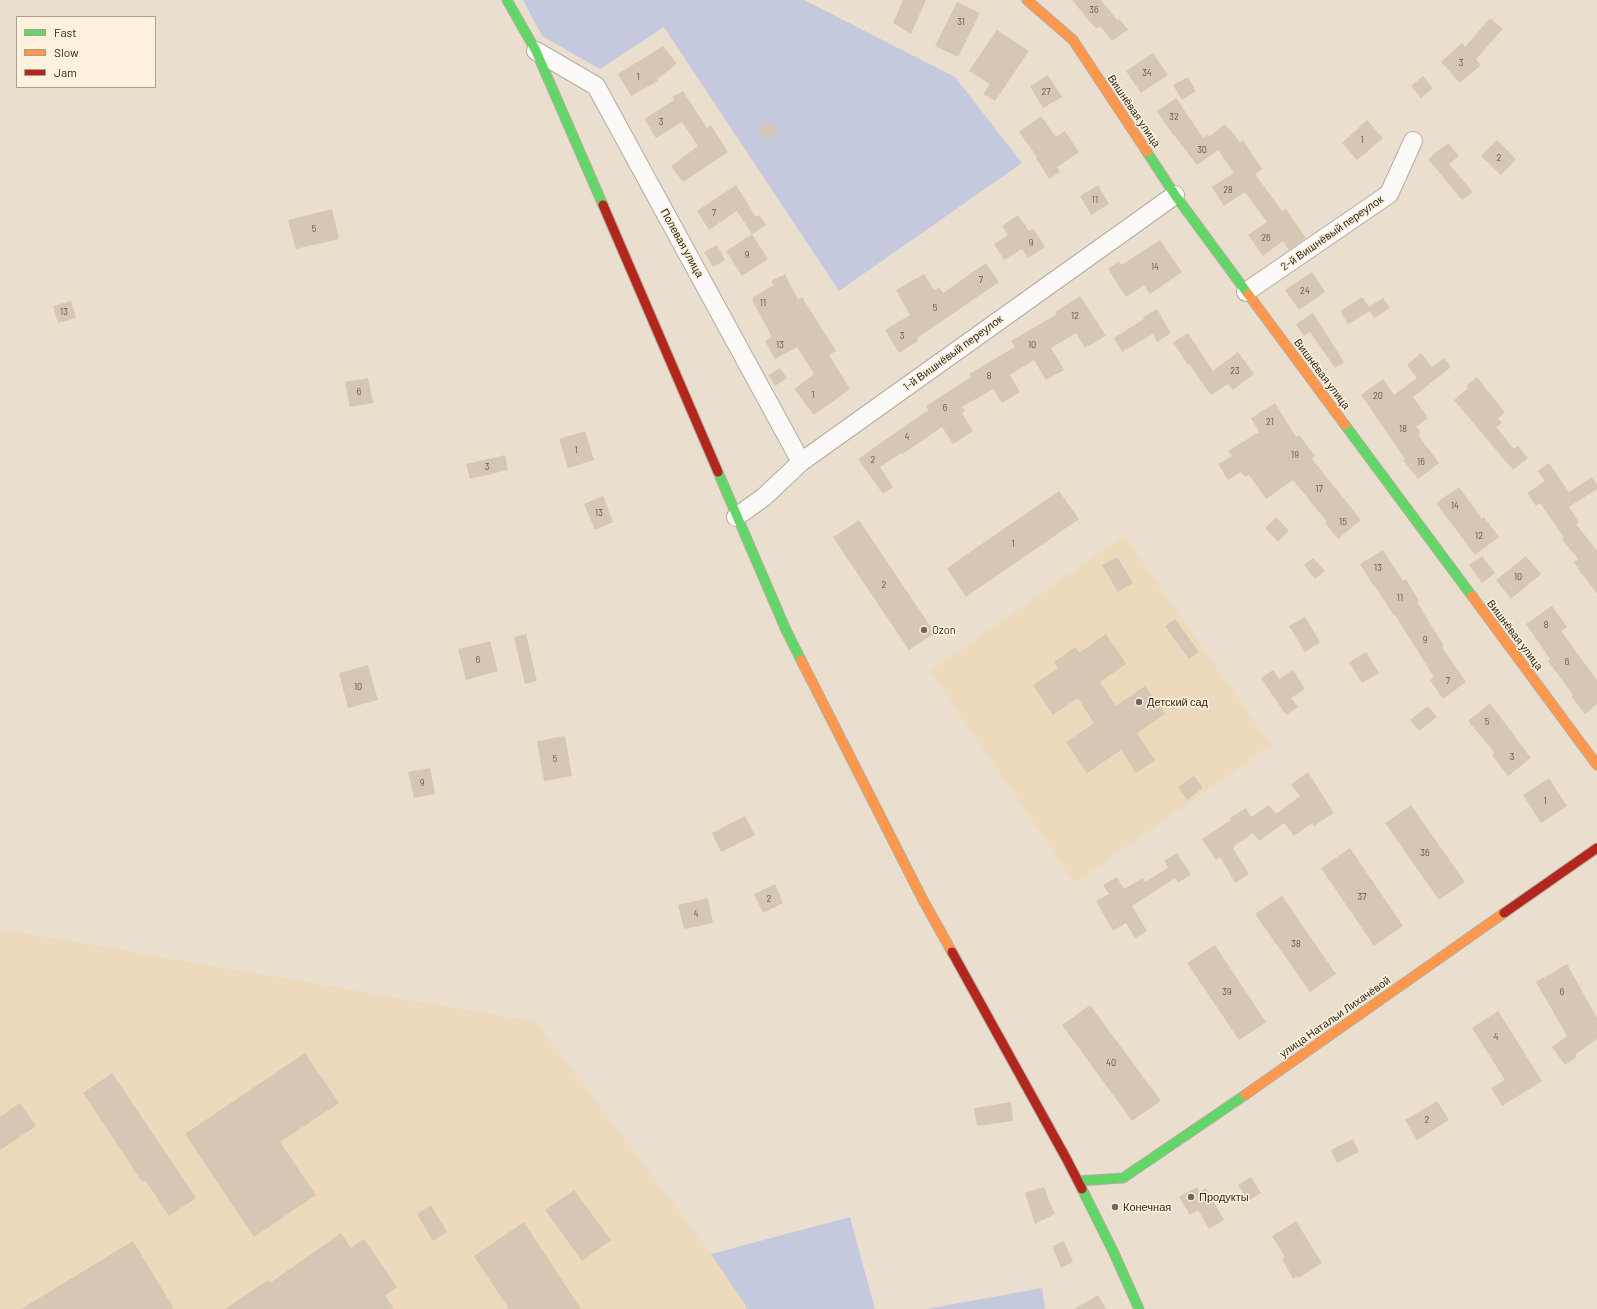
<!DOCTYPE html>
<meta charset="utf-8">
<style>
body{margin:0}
#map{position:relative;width:1597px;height:1309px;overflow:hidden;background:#eadfce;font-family:Barlow,sans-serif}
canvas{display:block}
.legend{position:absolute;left:16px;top:16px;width:140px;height:72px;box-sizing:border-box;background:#fdf0dd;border:1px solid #aba090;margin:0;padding:5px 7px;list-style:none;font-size:12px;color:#30281c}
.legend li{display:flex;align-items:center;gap:8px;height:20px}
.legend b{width:20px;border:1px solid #aba090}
</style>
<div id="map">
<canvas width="1597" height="1309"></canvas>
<ul class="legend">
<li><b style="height:5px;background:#63d668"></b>Fast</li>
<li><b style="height:5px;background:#ff974d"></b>Slow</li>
<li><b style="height:5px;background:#b3261e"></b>Jam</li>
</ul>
</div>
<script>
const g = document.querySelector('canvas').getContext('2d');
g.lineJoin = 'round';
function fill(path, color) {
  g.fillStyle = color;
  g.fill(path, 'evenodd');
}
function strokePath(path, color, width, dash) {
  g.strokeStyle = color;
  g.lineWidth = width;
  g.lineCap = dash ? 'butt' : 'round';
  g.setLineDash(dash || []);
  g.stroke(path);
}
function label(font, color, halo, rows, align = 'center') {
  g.font = font + ' Barlow,sans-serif';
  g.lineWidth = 3;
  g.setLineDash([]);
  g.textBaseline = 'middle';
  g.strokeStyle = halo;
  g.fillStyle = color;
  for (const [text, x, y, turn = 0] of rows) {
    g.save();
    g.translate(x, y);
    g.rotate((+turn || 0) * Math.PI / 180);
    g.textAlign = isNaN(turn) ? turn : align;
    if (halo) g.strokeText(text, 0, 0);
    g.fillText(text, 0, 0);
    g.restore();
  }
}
const built = new Path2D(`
 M1124 536 1271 745 1075 883 930 671Z
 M0 929 536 1022 711 1254 748 1309H0Z`);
const green = new Path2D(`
 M523 0H804L955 77 1022 163 839 291 664 27 600 69 542 36Z
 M850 1217 875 1309H748L711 1254Z
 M1042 1288 1045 1309H926Z`);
const building = new Path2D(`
 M903 0H926L911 34 893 23Z
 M1072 0H1101L1118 21 1120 19 1128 30 1112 41 1100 26 1096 29Z
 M957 2 980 13 958 57 935 46Z
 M1490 18 1503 29 1476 59 1481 65 1460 83 1441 62 1462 43 1465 47Z
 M997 30 1029 51 995 101 983 94 990 84 969 71Z
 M663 46 677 64 657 79 658 81 631 96 618 74Z
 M1153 53 1168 75 1141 93 1126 71Z
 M1048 75 1062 97 1043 108 1030 86Z
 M1423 76 1433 88 1421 98 1411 86Z
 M1188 77 1196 91 1182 100 1173 85Z
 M683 91 707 128 711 125 728 152 683 182 671 166 698 146 682 122 656 138 644 119 674 100 672 97Z
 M1176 98 1203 138 1207 134 1209 137 1225 124 1240 142 1243 140 1262 169 1255 174 1282 211 1286 209 1306 238 1289 250 1283 241 1263 256 1248 235 1267 222 1245 192 1224 206 1212 187 1234 173 1218 150 1197 165 1174 135H1173L1157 111Z
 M1041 116 1056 137 1065 131 1079 152 1057 167 1060 172 1049 179 1036 158 1037 157 1019 132Z
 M1367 120 1383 138 1357 160 1342 143Z
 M768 121 778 129 768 140 758 132Z
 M1497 140 1516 159 1501 175 1481 156Z
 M1448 143 1459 156 1449 164 1473 192 1462 200 1428 159Z
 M736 185 756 217 759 215 766 225 752 234 737 211 709 230 697 211Z
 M1098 185 1109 204 1091 215 1080 196Z
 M332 209 339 239 296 249 288 220Z
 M1018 215 1029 231 1033 228 1045 247 1028 258 1022 249 1004 260 994 244 1008 235 1002 226Z
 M752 234 768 259 742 276 726 251Z
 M1160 240 1182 272 1150 294 1144 285 1126 297 1108 269 1119 261 1121 265Z
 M717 245 725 260 713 267 704 252Z
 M986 263 999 282 917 338 918 341 899 353 885 330 910 315 896 290 924 274 934 290 939 287 943 293Z
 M1312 272 1325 292 1299 310 1285 290Z
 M785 274 798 300 802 297 836 351 829 355 850 389 814 415 794 389 814 374 797 347 775 359 765 341 772 337 753 302V297L774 285 771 281Z
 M1080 296 1106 336 1085 348 1076 333 1051 348 1064 370 1046 380 1034 360 1010 375 1020 392 1002 403 993 389 962 407 965 411 962 413 973 431 953 444 942 427 902 454 901 453 880 467 893 487 883 494 858 459 928 410 926 406 971 377 969 374 1015 347 1011 341 1057 314 1055 312Z
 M1362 297 1369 307 1383 298 1390 308 1374 318 1370 311 1348 324 1340 311Z
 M71 301 76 318 58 323 53 306Z
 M1157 309 1171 333 1157 342 1153 334 1122 352 1114 338 1144 319 1143 317Z
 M1313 313 1344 362 1335 368 1310 332 1304 336 1296 324Z
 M1188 333 1213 371 1238 352 1254 374 1233 390 1228 384 1211 395 1189 364 1188 365 1173 342Z
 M1421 353 1432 367 1444 358 1451 367 1413 397 1428 418 1416 427 1421 433 1418 435 1439 463 1418 479 1403 460 1405 459 1361 395 1383 379 1394 395 1417 378 1407 365Z
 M780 368 787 378 775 386 768 375Z
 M1477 377 1505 413 1498 418 1502 423 1496 427 1514 449 1518 446 1528 458 1513 470 1454 400 1468 388 1466 386Z
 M368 378 373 403 350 407 345 382Z
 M1275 403 1296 437 1299 435 1315 456 1312 459 1361 520 1338 539 1325 523 1327 522 1293 480 1266 499 1249 475 1245 477 1241 472 1228 480 1218 464 1232 456 1228 451 1259 432 1251 418Z
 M585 431 594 460 568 468 559 439Z
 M505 455 508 470 470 479 466 464Z
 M1549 463 1569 492 1592 477 1597 484V489L1569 507 1579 522 1576 524 1597 551V594L1583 575H1582L1574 562 1578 559 1562 539 1564 538 1540 503 1536 506 1527 493 1545 481 1538 471Z
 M1459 487 1482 519 1484 517 1499 537 1475 555 1436 503Z
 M1059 491 1079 519 966 597 947 568Z
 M603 496 613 522 595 530 584 504Z
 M1276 517 1289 531 1278 542 1265 528Z
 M859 520 935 633 909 650 833 537Z
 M1383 550 1403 581 1406 579 1419 601 1417 602 1444 646 1442 647 1466 682 1443 699 1430 680 1434 677 1395 615 1394 616 1375 586 1374 587 1360 564Z
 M1482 556 1495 573 1482 583 1469 565Z
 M1526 556 1541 574 1511 599 1496 580Z
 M1117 557 1133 583 1118 592 1102 565Z
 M1313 558 1325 571 1315 579 1304 565Z
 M1552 606 1567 627 1561 631 1597 680V704L1585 714 1571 696 1573 695 1548 661 1550 659 1526 624Z
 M1305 617 1320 642 1305 652 1289 626Z
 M1175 619 1199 652 1189 659 1165 626Z
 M526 634 537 681 525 684 514 637Z
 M1106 634 1126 664 1100 682 1116 706 1145 686 1165 714 1137 733 1155 760 1136 773 1121 750 1087 773 1066 742 1094 723 1078 698 1053 715 1033 685 1058 668 1054 662 1075 647 1079 653Z
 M490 641 498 671 466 680 458 649Z
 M1366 652 1379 673 1362 683 1349 662Z
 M368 665 378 700 348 708 339 673Z
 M1273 670 1279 679 1293 670 1305 689 1291 698 1298 707 1286 715 1261 678Z
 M1490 703 1531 758 1508 776 1492 755 1495 753 1468 721Z
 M1428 706 1437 717 1419 731 1410 720Z
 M565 736 572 776 544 781 537 741Z
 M430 768 435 794 414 798 408 772Z
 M1308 772 1334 813 1314 826 1312 823 1294 836 1284 823 1259 841 1253 833 1234 846 1235 847 1233 848 1249 874 1235 883 1220 857 1216 860 1202 839 1231 820 1230 818 1246 808 1251 817 1269 805 1276 814 1300 796 1291 784Z
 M1194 776 1203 788 1187 800 1178 787Z
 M1549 778 1567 806 1541 823 1523 795Z
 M1411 805 1465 882 1439 900 1385 823Z
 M745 816 755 835 721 852 712 833Z
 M1350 848 1403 926 1374 946 1321 868Z
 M1177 853 1191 874 1178 883 1175 878 1132 906 1147 931 1135 938 1126 923 1113 931 1096 901 1109 894 1103 885 1117 877 1124 889 1143 878 1145 882 1168 868 1164 861Z
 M775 884 783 903 763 913 754 894Z
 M1282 896 1336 974 1310 992 1255 914Z
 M708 898 713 923 684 929 678 905Z
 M1215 945 1266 1022 1239 1040 1187 963Z
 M1567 964 1597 1018V1039L1575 1055 1577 1057 1565 1065 1552 1047 1567 1036 1536 982Z
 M1090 1005 1161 1101 1132 1121 1062 1025Z
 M1498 1011 1542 1081 1502 1106 1491 1088 1505 1080 1472 1028Z
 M305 1053 339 1103 280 1142 316 1195 254 1237 185 1134Z
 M112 1073 196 1198 169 1216 145 1180 142 1182 83 1093Z
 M1437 1101 1449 1120 1417 1140 1405 1120Z
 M1011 1102 1013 1121 977 1126 974 1108Z
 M20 1103 36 1126 0 1150V1117Z
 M1353 1139 1359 1152 1337 1163 1331 1150Z
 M1251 1177 1261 1193 1248 1201 1238 1185Z
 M1044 1187 1050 1203 1055 1214 1035 1224 1025 1193Z
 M1197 1187 1200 1192 1206 1188 1224 1220 1209 1229 1198 1210 1190 1215 1179 1197Z
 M574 1190 611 1240 582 1261 545 1210Z
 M431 1205 447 1232 433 1241 417 1214Z
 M1296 1221 1322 1263 1298 1278 1297 1276 1293 1279 1282 1259 1285 1257 1272 1236Z
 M524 1222 529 1230 581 1309H509L474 1256Z
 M341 1233 351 1248 364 1239 397 1287 385 1296 394 1309H225L268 1280 270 1283Z
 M133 1241 174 1309H21Z
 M1064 1241 1073 1262 1061 1268 1052 1246Z
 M1098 1295 1106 1309H1074Z`);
const street = new Path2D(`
 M536 51 596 86 801 462
 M1246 292 1389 194 1413 141
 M736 517 764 497 801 462 1175 195`);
const fast = new Path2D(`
 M507 0 536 51 603 205
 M1147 152 1175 195 1248 294
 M1345 425 1472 596
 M718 472 786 630 801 660
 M1078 1181 1123 1178 1245 1095
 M1082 1189 1113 1251 1139 1309`);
const slow = new Path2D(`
 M1027 0 1073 40 1147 152
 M1248 294 1345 425
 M1472 596 1597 765
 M801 660 923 900 952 952
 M1245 1095 1504 913`);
const jam = new Path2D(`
 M603 205 718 472
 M1504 913 1597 848
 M952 952 1066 1158 1082 1189`);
const markers = [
 [924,630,4,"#71685a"],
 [1139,702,4,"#71685a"],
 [1191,1197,4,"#71685a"],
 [1115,1207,4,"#71685a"]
];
const numberNames = [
 ["36",1094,10],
 ["31",961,22],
 ["3",1461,63],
 ["34",1147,73],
 ["1",638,77],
 ["27",1046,92],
 ["32",1174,117],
 ["3",661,122],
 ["1",1362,140],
 ["30",1202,150],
 ["2",1499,158],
 ["28",1228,190],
 ["11",1095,200],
 ["7",714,213],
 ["5",314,229],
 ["26",1266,238],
 ["9",1031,243],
 ["9",747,255],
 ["14",1155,267],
 ["7",981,280],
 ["24",1305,291],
 ["11",763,303],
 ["5",935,308],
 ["13",64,312],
 ["12",1075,316],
 ["3",902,336],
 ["13",780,345],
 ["10",1032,345],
 ["23",1235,371],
 ["8",989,376],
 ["6",359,392],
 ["1",813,395],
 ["20",1378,396],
 ["6",945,408],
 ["21",1270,422],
 ["18",1403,429],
 ["4",907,437],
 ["1",576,450],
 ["19",1295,455],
 ["2",873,460],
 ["16",1421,462],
 ["3",487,467],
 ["17",1319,489],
 ["14",1455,506],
 ["13",599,513],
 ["15",1343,522],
 ["12",1479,536],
 ["1",1013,544],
 ["13",1378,568],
 ["10",1518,577],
 ["2",884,585],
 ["11",1400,598],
 ["8",1546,625],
 ["9",1425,640],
 ["6",478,660],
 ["6",1567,662],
 ["7",1448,681],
 ["10",358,687],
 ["5",1487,722],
 ["3",1512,757],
 ["5",555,759],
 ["9",422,783],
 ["1",1545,801],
 ["36",1425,853],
 ["37",1362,897],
 ["2",769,899],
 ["4",696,914],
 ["38",1296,944],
 ["39",1227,992],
 ["6",1562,992],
 ["4",1496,1037],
 ["40",1111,1063],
 ["2",1427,1120]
];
const streetNames = [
 ["Вишнёвая улица",1134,111,56],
 ["2-й Вишнёвый переулок",1332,233,-35],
 ["Полевая улица",682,243,61],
 ["1-й Вишнёвый переулок",953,353,-36],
 ["Вишнёвая улица",1322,374,53],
 ["Вишнёвая улица",1515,635,53],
 ["улица Натальи Лихачёвой",1335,1017,-35]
];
const poiNames = [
 ["Ozon",932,630],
 ["Детский сад",1147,702],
 ["Продукты",1199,1197],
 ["Конечная",1123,1207]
];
fill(built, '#eddabc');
fill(green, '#c5c9dd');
fill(building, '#d5c7b4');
strokePath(street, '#b5ac9f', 20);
strokePath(fast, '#b5ac9f', 11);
strokePath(slow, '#b5ac9f', 11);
strokePath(jam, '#b5ac9f', 11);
strokePath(street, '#fcfaf8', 18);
strokePath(fast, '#63d668', 9);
strokePath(slow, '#ff974d', 9);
strokePath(jam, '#b3261e', 9);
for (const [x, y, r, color] of markers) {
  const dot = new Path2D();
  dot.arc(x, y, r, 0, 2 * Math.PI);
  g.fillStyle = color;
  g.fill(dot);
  strokePath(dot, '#fdf0dd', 1.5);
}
label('9px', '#5b5244', null, numberNames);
label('11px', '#30281c', '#fdf0dd', streetNames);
label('11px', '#30281c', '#fdf0dd', poiNames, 'left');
</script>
